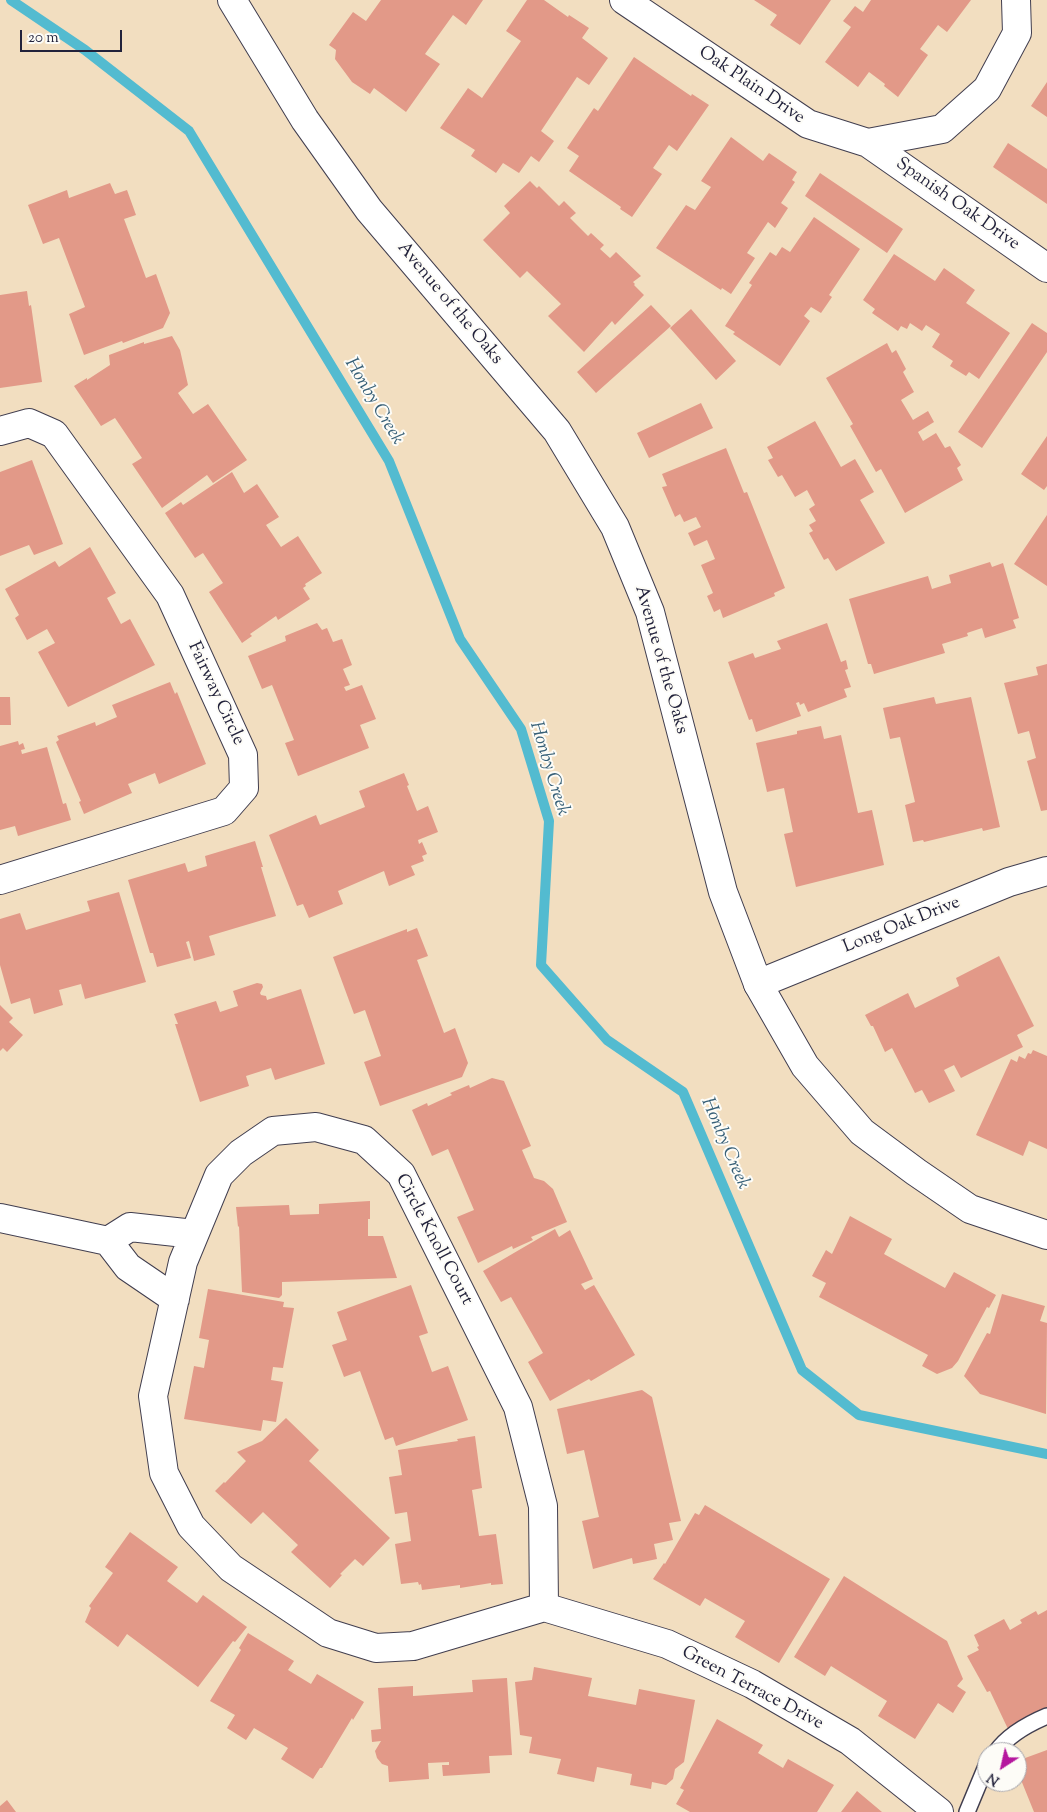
<!DOCTYPE html>
<style>
body{margin:0}
#map{position:relative;width:1047px;height:1812px;overflow:hidden;background:#f2dec0;font-family:"Sorts Mill Goudy",serif}
canvas{display:block}
.north{position:absolute;left:977px;top:1742px;width:50px;height:50px;box-sizing:border-box;background:#fdfcf7;border:1px solid #a5a5ac;border-radius:50%;rotate:215deg;font-size:14px;font-weight:700;line-height:20px;text-align:center;color:#22223b}
.north::after{content:'';display:block;margin:auto;width:18px;height:22px;background:#b5179e;clip-path:polygon(50% 0,100% 100%,50% 72%,0 100%)}
.scale{position:absolute;left:20px;top:30px;width:102px;height:22px;box-sizing:border-box;border:2px solid #22223b;border-top:0;padding-left:6px;font-size:15px;line-height:18px;white-space:nowrap;color:#22223b;-webkit-text-stroke:4px #fdfcf7;paint-order:stroke}
</style>
<div id="map">
<canvas width="1047" height="1812"></canvas>
<div class="north">N</div>
<div class="scale">20 m</div>
</div>
<script>
const g = document.querySelector('canvas').getContext('2d');
g.lineJoin = 'round';
function strokePath(path, color, width, dash) {
  g.strokeStyle = color;
  g.lineWidth = width;
  g.lineCap = dash ? 'butt' : 'round';
  g.setLineDash(dash || []);
  g.stroke(path);
}
function fill(path, color) {
  g.fillStyle = color;
  g.fill(path, 'evenodd');
}
function label(font, color, halo, rows, align = 'center') {
  g.font = font + ' "Sorts Mill Goudy",serif';
  g.lineWidth = 4;
  g.setLineDash([]);
  g.textBaseline = 'middle';
  g.strokeStyle = halo;
  g.fillStyle = color;
  for (const [text, x, y, turn = 0] of rows) {
    g.save();
    g.translate(x, y);
    g.rotate((+turn || 0) * Math.PI / 180);
    g.textAlign = isNaN(turn) ? turn : align;
    if (halo) g.strokeText(text, 0, 0);
    g.fillText(text, 0, 0);
    g.restore();
  }
}
const stream = new Path2D(`
 M11 0 85 50 189 131 389 461 460 639 521 729 549 821 541 965 607 1040 683 1092 802 1370 859 1415 1047 1454`);
const building = new Path2D(`
 M381 0H483L466 25 453 15 425 54 440 64 406 112 374 88 370 94 352 82 335 59 336 50 329 45 353 12 366 21Z
 M527 0H544L568 17 569 15 589 28 582 38 608 58 589 85 577 77 541 131 554 141 539 162 531 156 519 173 503 163 496 173 471 156 475 150 440 128 468 88 482 98 521 41 506 31Z
 M754 0H831L800 45 770 25 777 15Z
 M871 0H971L947 32 938 25 920 49 928 55 898 97 884 86 885 84 869 72 858 87 825 62 851 27 843 21 855 6 863 12Z
 M634 57 691 96 692 94 709 105 677 151 669 145 653 168 662 174 632 217 620 209 621 207 569 171 579 156 567 148 594 108 598 111Z
 M1047 82V117L1031 106Z
 M731 137 763 161 769 153 797 172 792 180 795 182 781 203 788 208 775 228 768 222 747 253 755 258 731 294 722 288 721 290 656 248 686 205 695 210 711 187 701 181Z
 M1008 143 1047 169V204L993 167Z
 M820 173 903 229 887 253 805 196Z
 M530 181 537 188 539 186 559 206 564 201 576 213 570 218 588 236 591 233 604 245 600 249 610 258 616 252 641 276 633 282 635 284 634 285 644 295 615 325 612 321 584 352 548 316 561 304 527 271 520 278 483 240 510 213 504 206Z
 M110 183 115 194 127 190 136 215 124 219 146 278 156 274 170 313 163 328 123 343 122 341 84 355 69 314 85 307 59 238 43 244 28 205 67 190 69 198Z
 M814 217 860 249 829 295 832 297 821 313 811 307 804 316 810 321 780 366 733 334 735 332 725 326 752 285 749 283 770 252 776 256 782 247 790 252Z
 M894 254 935 281 944 268 975 290 966 303 1010 333 979 379 969 372 966 376 950 366 953 361 932 347 940 334 926 325 922 331 910 323 907 329 901 326 898 331 872 313 875 309 863 300Z
 M27 291 29 306 31 305 42 382 0 388V295Z
 M651 305 671 326 596 393 577 372Z
 M691 309 736 361 716 380 670 328Z
 M1032 323 1047 333V352L982 448 958 432Z
 M172 336 180 350 188 385 178 393 193 414 208 404 247 460 213 483 207 475 162 508 132 464 142 458 115 418 101 426 74 386 87 378V380L110 365 109 355 144 342V344Z
 M887 343 892 353 896 350 906 369 903 372 914 392 901 400 913 420 928 411 934 422 918 432 923 441 936 433 945 448 950 446 961 465 957 468 963 480 905 513 881 469 876 472 850 426 853 424 826 378Z
 M701 403 713 428 649 458 637 433Z
 M815 421 841 467 855 459 874 492 860 500 885 543 836 571 828 558 824 560 809 533 813 531 809 525 816 521 809 509 815 505 807 490 795 497 782 475 778 477 768 460 773 458 767 447Z
 M1047 436V486L1044 490 1021 474Z
 M726 448 744 493 747 492 785 588 774 593 775 596 723 618 720 609 714 612 707 596 713 593 701 565 715 559 707 540 694 546 688 533 701 527 696 517 684 522 680 514 675 517 662 487 667 486 662 474Z
 M32 460 63 544 34 555 29 545 0 556V472Z
 M232 472 244 493 257 484 279 517 266 525 281 547 298 536 322 573 305 584 306 586 303 588 310 599 278 620 276 616 250 634 252 636 242 643 209 592 223 583 203 553 195 558 165 513 181 502 183 505Z
 M1047 515V586L1014 564Z
 M90 547 116 593 107 598 121 624 130 619 155 665 68 707 38 652 55 643 47 629 27 640 15 618 19 615 5 589 55 561 59 567Z
 M990 562 992 567 1003 563 1019 618 1013 620 1016 628 985 638 982 628 967 633 968 636 942 644 945 653 874 674 871 664H868L849 599 928 576 932 589 951 583 949 575Z
 M317 623 322 630 327 628 333 642 342 639 352 665 343 669 350 685 344 687 346 691 362 685 376 719 360 725 369 748 298 776 285 743 294 740 272 685 262 689 248 656 286 641 285 636Z
 M827 623 841 662 846 660 848 669 845 670 851 687 844 689 847 697 808 712 804 703 800 705 799 702 796 703 801 716 756 732 752 719 749 720 728 662 753 653 755 658 781 649 777 641Z
 M1047 664V810L1041 811 1027 761 1036 758 1029 731 1018 734 1004 683 1038 675 1036 667Z
 M170 682 175 694 177 692 206 764 159 784 155 773 128 784 132 793 84 814 79 802 81 801 56 742 59 740 57 736 95 722 96 726 117 717 112 705Z
 M0 697H10L11 725H0Z
 M934 697 936 704 971 697 1000 827 983 831 982 828 924 842 923 840 913 842 905 805 915 802 900 737 890 739 883 708Z
 M821 726 824 739 841 735 858 813 872 810 884 865 796 887 784 834 793 832 784 788 767 792 756 743 797 734V731Z
 M18 741 19 745 23 743 25 749 21 750 22 754 47 747 63 804 66 803 71 820 18 836 15 826 0 830V746Z
 M404 773 409 785 407 786 417 811 428 806 438 832 418 840 419 844 422 842 427 854 422 856 424 861 411 866 415 875 389 886 384 871 338 891 343 904 309 918 303 904 297 906 269 835 316 815 320 825 365 807 359 791Z
 M255 841 263 867H261L276 916 209 936 215 955 194 961 189 941 186 942 191 958 157 967 153 953H150L128 880 185 863 188 872 207 866 205 856Z
 M119 892 146 982 85 999 81 984 59 990 63 1005 34 1014 30 998 11 1004 0 965V919L20 913 26 930 90 911 87 901Z
 M417 928 428 956 417 960 444 1033 455 1028 468 1063 462 1077 380 1106 364 1062 381 1056 365 1010 354 1014 333 957 407 929V932Z
 M999 956 1034 1026 1017 1035 1023 1047 961 1078 954 1065 944 1070 955 1091 929 1103 922 1090 915 1093 892 1048 885 1052 873 1026H871L865 1015 908 993 915 1008 959 986 956 978Z
 M257 983 262 984 263 987 260 993 261 995 266 996 267 1000 301 989 325 1064 275 1080 271 1068 246 1076 249 1086 200 1102 175 1024H178L174 1014 216 1001 220 1012 238 1006 233 991Z
 M0 1005 13 1018 9 1022 23 1035 7 1052 3 1048 0 1051Z
 M1033 1050 1047 1056V1149L1029 1141 1023 1156 976 1135 1011 1059 1017 1062 1019 1056 1025 1059 1028 1053 1031 1054Z
 M492 1078 504 1081 531 1146 522 1150 534 1178 544 1181 553 1189 567 1222 531 1237 533 1240 513 1249 512 1246 478 1263 457 1217 474 1210 448 1149 432 1156 412 1110 427 1103 428 1106 452 1095 450 1093 469 1085 470 1088Z
 M370 1201V1219H368V1236H383L397 1278 282 1282V1295L279 1298 242 1292 239 1226 238 1227 236 1207 289 1205 290 1215 319 1214V1204Z
 M850 1216 892 1239 884 1254 945 1288 954 1272 996 1295 989 1308 987 1307 958 1361 952 1368 937 1374 922 1366 928 1355 819 1297 826 1283 812 1276 826 1250 832 1254Z
 M555 1229 559 1237 570 1230 593 1279 581 1284 585 1290 594 1285 635 1355 591 1381 589 1379 550 1401 528 1362 543 1353 511 1297 501 1302 483 1271Z
 M411 1285 428 1333 419 1336 432 1372 448 1366 468 1420 396 1446 393 1437 385 1440 360 1371 344 1377 332 1345 347 1340 337 1312Z
 M208 1289 284 1302 283 1307 294 1308 283 1368 273 1367 271 1380 283 1382 276 1422 263 1420 261 1431 184 1419 194 1366 204 1368 209 1340 199 1338Z
 M1002 1294 1045 1306 1040 1321 1047 1323 1046 1414 980 1394 964 1376 987 1333 990 1334Z
 M642 1390 652 1397 681 1521 669 1523 673 1540 654 1544 657 1559 633 1564 632 1558 593 1569 582 1521 599 1517 584 1450 567 1454 557 1409Z
 M286 1418 319 1450 309 1461 390 1538 363 1566 355 1559 340 1574 342 1575 330 1588 291 1552 298 1545 263 1512 251 1524 215 1491 224 1482 225 1483 246 1461 237 1452 262 1441Z
 M475 1436 482 1488 472 1490 479 1536 496 1534 503 1584 491 1585V1583L460 1588V1585L422 1590 421 1584 419 1585 418 1582 401 1584 395 1544 411 1541 407 1512 395 1514 389 1477 402 1475 398 1450 458 1441 457 1439Z
 M705 1505 830 1579 779 1663 735 1637 745 1621 705 1598 700 1606 653 1579 664 1563 665 1564 695 1513 699 1515Z
 M130 1532 178 1567 167 1581 197 1603 203 1595 247 1627 235 1642 233 1641 198 1687 127 1634 118 1647 85 1622 91 1608 89 1606 113 1573 105 1567Z
 M844 1576 947 1641 963 1679 957 1686 966 1692 953 1713 938 1703 915 1739 878 1716 887 1701 831 1666 825 1676 794 1657Z
 M1047 1610V1707L1008 1729 990 1691 987 1692 967 1656 979 1650 977 1647 979 1646 974 1635 1004 1619 1010 1630 1022 1623 1020 1620 1036 1611 1038 1615Z
 M248 1633 294 1661 288 1670 311 1684 317 1674 364 1702 353 1720 352 1718 322 1768H320L313 1779 281 1759 288 1748 254 1728 246 1740 227 1728 235 1715 210 1701 241 1650 239 1648Z
 M534 1667 592 1678 588 1696 636 1705 639 1689 695 1700 684 1762 675 1769 673 1779 666 1785 652 1782 651 1789 630 1785 632 1774 597 1767 594 1782 557 1774 561 1759 529 1753 532 1737 520 1735 515 1682 532 1680Z
 M507 1678 512 1755 489 1756 490 1773 443 1776 442 1765H449V1762L428 1763 429 1779 389 1782 388 1766 382 1764 377 1758 375 1751 381 1741 372 1742 371 1730 381 1729 378 1688 413 1686V1696L473 1692 472 1680Z
 M717 1719 763 1745 758 1753 783 1768 788 1759 834 1785 817 1812H690L676 1804 684 1790 680 1788Z
 M1047 1750V1812H1034L1017 1770V1761Z
 M857 1791 882 1812H841Z
 M7 1800 16 1812H0V1806Z`);
const service = new Path2D(`
 M996 1752C1008 1735 1028 1724 1047 1716
 M967 1812 987 1764`);
const minor = new Path2D(`
 M624 0 808 124 868 143 942 129 987 89 1017 33 1016 0
 M868 143 1047 268
 M0 431 29 423 54 434 170 595 243 755 244 788 224 811 0 880
 M758 984 1009 882 1047 871
 M316 1127 364 1140 401 1174 518 1407 543 1506 544 1607 413 1646 376 1648 328 1633 231 1568 191 1526 164 1473 153 1396 183 1262 219 1175 241 1153 273 1131Z
 M0 1218 108 1241 128 1267 175 1299
 M108 1241 130 1227 194 1234
 M544 1607 667 1644 752 1684 850 1741 939 1812`);
const tertiary = new Path2D(`
 M232 0 305 120 369 210 557 431 615 527 650 612 723 892 758 984 805 1066 862 1132 916 1172 970 1209 1047 1235`);
const streetNames = [
 ["Oak Plain Drive",751,86,34],
 ["Spanish Oak Drive",957,205,35],
 ["Avenue of the Oaks",449,304,50],
 ["Avenue of the Oaks",660,660,74],
 ["Fairway Circle",215,694,65],
 ["Long Oak Drive",902,926,-22],
 ["Circle Knoll Court",433,1240,62],
 ["Green Terrace Drive",752,1689,28]
];
const waterNames = [
 ["Honby Creek",373,402,59],
 ["Honby Creek",548,769,73],
 ["Honby Creek",724,1144,67]
];
strokePath(stream, '#53bbd0', 10);
fill(building, '#e29988');
strokePath(service, '#413e4f', 18);
strokePath(minor, '#413e4f', 30);
strokePath(tertiary, '#413e4f', 30);
strokePath(service, '#fff', 15);
strokePath(minor, '#fff', 28);
strokePath(tertiary, '#fff', 28);
label('18px', '#22223b', '#fdfcf7', streetNames);
label('italic 19px', '#365f77', '#fdfcf7', waterNames);
</script>
